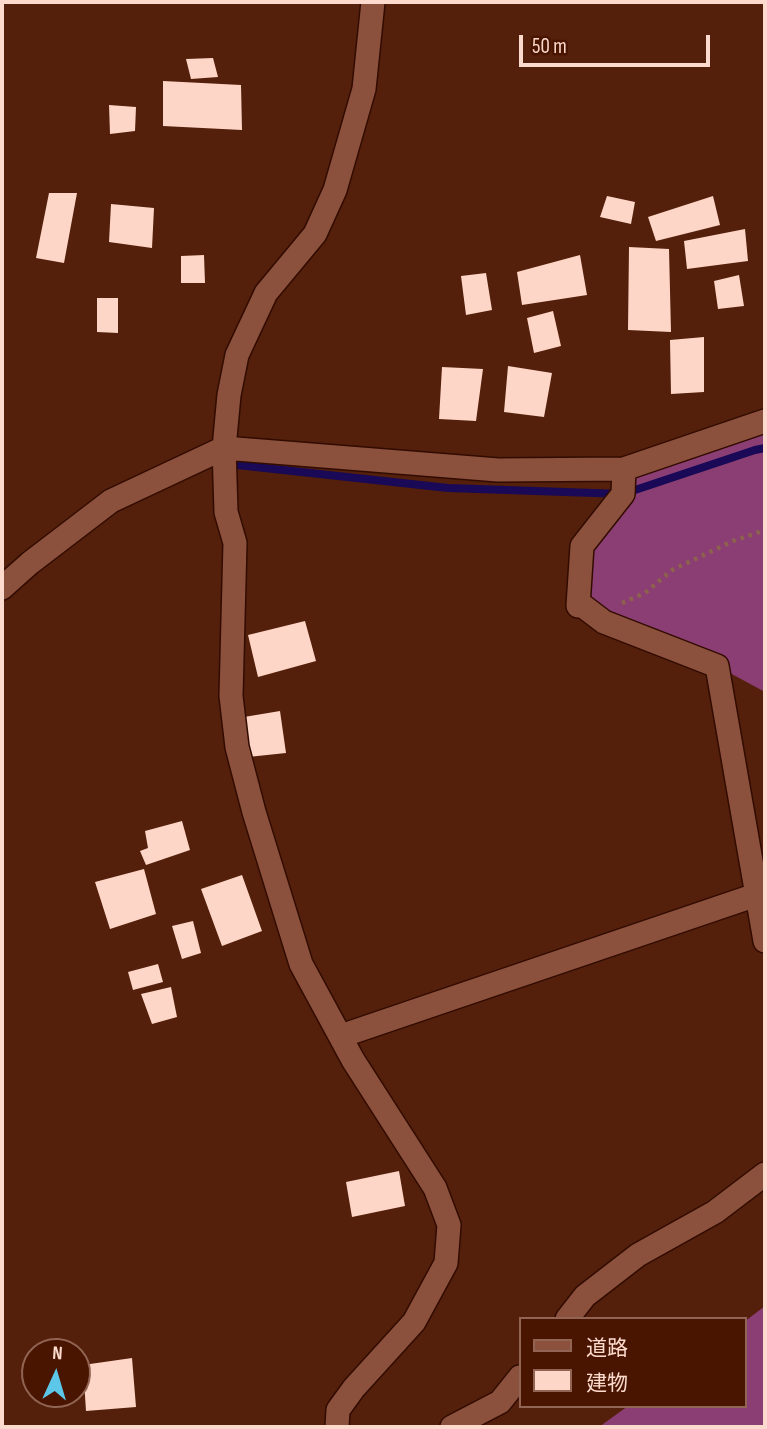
<!DOCTYPE html>
<meta charset="utf-8">
<style>
body{margin:0}
#map{position:relative;width:767px;height:1429px;overflow:hidden;background:#54200b;font-family:"Sofia Sans Condensed","Noto Sans JP",sans-serif}
canvas{display:block}
.frame{position:absolute;inset:0;border:4px solid #fddace;pointer-events:none}
.legend{position:absolute;left:519px;top:1317px;width:228px;height:91px;box-sizing:border-box;background:#491501;border:2px solid #916453;margin:0;padding:9px 12px;list-style:none;font-size:21px;color:#fddace}
.legend li{display:flex;align-items:center;gap:14px;height:35px}
.legend b{width:35px;border:2px solid #916453}
.north{position:absolute;left:21px;top:1338px;width:70px;height:70px;box-sizing:border-box;background:#491501;border:2px solid #916453;border-radius:50%;rotate:4deg;font-size:19px;font-weight:700;line-height:28px;text-align:center;color:#fddace}
.north::after{content:'';display:block;margin:auto;width:24px;height:32px;background:#5cc7e8;clip-path:polygon(50% 0,100% 100%,50% 72%,0 100%)}
.scale{position:absolute;left:519px;top:35px;width:191px;height:32px;box-sizing:border-box;border:4px solid #fddace;border-top:0;padding-left:9px;font-size:21px;line-height:24px;white-space:nowrap;color:#fddace;-webkit-text-stroke:5px #491501;paint-order:stroke}
</style>
<div id="map">
<canvas width="767" height="1429"></canvas>
<div class="frame"></div>
<ul class="legend">
<li><b style="height:9px;background:#8b513c"></b>道路</li>
<li><b style="height:19px;background:#fed6c7"></b>建物</li>
</ul>
<div class="north">N</div>
<div class="scale">50 m</div>
</div>
<script>
const g = document.querySelector('canvas').getContext('2d');
g.lineJoin = 'round';
function fill(path, color) {
  g.fillStyle = color;
  g.fill(path, 'evenodd');
}
function strokePath(path, color, width, dash) {
  g.strokeStyle = color;
  g.lineWidth = width;
  g.lineCap = dash ? 'butt' : 'round';
  g.setLineDash(dash || []);
  g.stroke(path);
}
const forest = new Path2D(`
 M765 421V692L717 666 583 606 582 546 624 469Z
 M765 1306V1427H599L628 1406H744V1322Z`);
const stream = new Path2D(`
 M228 464 448 488 623 494 755 450 765 448`);
const building = new Path2D(`
 M213 58 218 77 191 79 186 59Z
 M163 81 241 85 242 130 163 126Z
 M109 105 136 107 135 131 110 134Z
 M49 193H77L64 263 36 258Z
 M607 196 635 202 631 224 600 217Z
 M713 196 720 225 656 241 648 217Z
 M111 204 154 208 152 248 109 242Z
 M745 229 748 261 687 269 684 241Z
 M629 247 669 249 671 332 628 330Z
 M204 255 205 283H181V256Z
 M580 255 587 295 522 305 517 272Z
 M486 273 492 310 466 315 461 276Z
 M739 275 744 306 718 309 714 281Z
 M97 298H118V333L97 332Z
 M553 311 561 346 534 353 527 318Z
 M704 337V392L671 394 670 340Z
 M508 366 552 373 544 417 504 412Z
 M442 367 483 369 476 421 439 419Z
 M305 621 316 661 258 677 248 635Z
 M280 711 286 753 248 757 244 717Z
 M182 821 190 850 146 865 140 851 148 848 145 831Z
 M144 869 156 914 110 929 95 882Z
 M242 875 262 931 222 946 201 889Z
 M193 921 201 953 182 959 172 926Z
 M158 964 163 982 133 990 128 972Z
 M171 987 177 1017 152 1024 141 994Z
 M399 1171 405 1206 352 1217 346 1182Z
 M132 1358 136 1407 86 1411 83 1365Z`);
const path = new Path2D(`
 M622 603 645 593 672 570 733 541 765 530`);
const minor = new Path2D(`
 M624 469 623 494 582 546 578 606H583L604 622 717 666 765 941
 M2 588 30 563 111 501 224 448 498 470 624 469 765 421
 M341 1036 756 895
 M567 1319 585 1296 638 1255 715 1212 765 1174
 M337 1427 338 1410 354 1388 414 1322 446 1263 449 1225 435 1188 353 1060 301 964 254 812 237 747 231 696 235 543 226 512 224 448 229 395 237 355 266 293 315 234 335 190 364 89 373 2
 M452 1427 500 1402 520 1377`);
fill(forest, '#8b3e73');
strokePath(stream, '#190956', 8);
fill(building, '#fed6c7');
strokePath(minor, '#320b00', 26);
strokePath(path, '#8e604e', 4.5, [3.5, 5]);
strokePath(minor, '#8b513c', 23);
</script>
